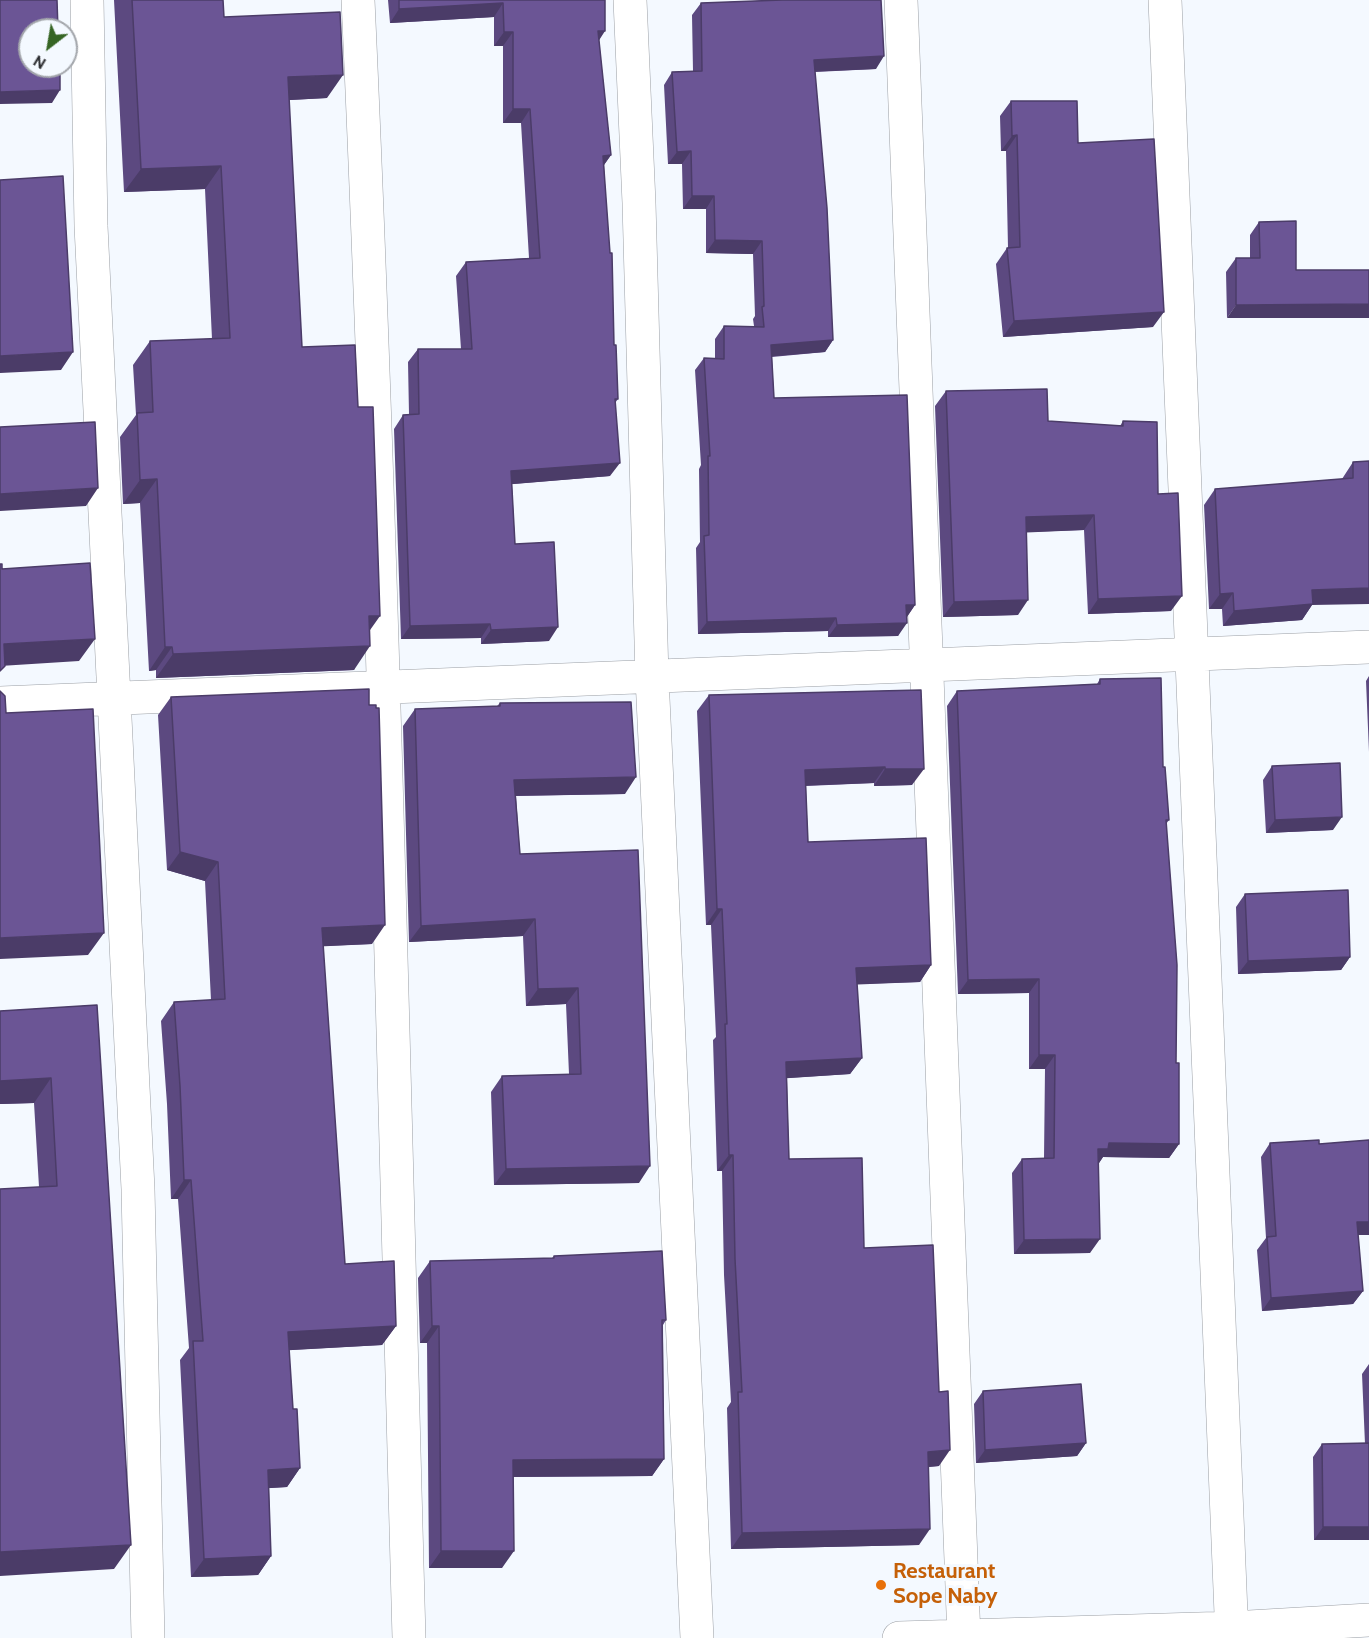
<!DOCTYPE html>
<style>
body{margin:0}
#map{position:relative;width:1369px;height:1638px;overflow:hidden;background:#f4f9ff;font-family:Cabin,sans-serif}
canvas{display:block}
.north{position:absolute;left:18px;top:18px;width:60px;height:60px;box-sizing:border-box;background:#f4f9ff;border:2px solid #a4a7ac;border-radius:50%;rotate:211deg;font-size:16px;font-weight:700;line-height:24px;text-align:center;color:#2b2c2f}
.north::after{content:'';display:block;margin:auto;width:21px;height:27px;background:#366524;clip-path:polygon(50% 0,100% 100%,50% 72%,0 100%)}
</style>
<div id="map">
<canvas width="1369" height="1638"></canvas>
<div class="north">N</div>
</div>
<script>
const g = document.querySelector('canvas').getContext('2d');
g.lineJoin = 'round';
function strokePath(path, color, width, dash) {
  g.strokeStyle = color;
  g.lineWidth = width;
  g.lineCap = dash ? 'butt' : 'round';
  g.setLineDash(dash || []);
  g.stroke(path);
}
function fill(path, color) {
  g.fillStyle = color;
  g.fill(path, 'evenodd');
}
function label(font, color, halo, rows, align = 'center') {
  g.font = font + ' Cabin,sans-serif';
  g.lineWidth = 6;
  g.setLineDash([]);
  g.textBaseline = 'middle';
  g.strokeStyle = halo;
  g.fillStyle = color;
  for (const [text, x, y, turn = 0] of rows) {
    g.save();
    g.translate(x, y);
    g.rotate((+turn || 0) * Math.PI / 180);
    g.textAlign = isNaN(turn) ? turn : align;
    if (halo) g.strokeText(text, 0, 0);
    g.fillText(text, 0, 0);
    g.restore();
  }
}
const minor = new Path2D(`
 M87 0 91 226 138 1189 148 1638
 M358 0C383 546 394 1092 409 1638
 M630 0 639 203 652 677 697 1638
 M901 0 964 1638
 M1165 0 1232 1638
 M0 703 1369 647
 M899 1638 1232 1628 1369 1620`);
const wall = new Path2D(`
 M114 0H223L224 17 327 98 289 100 302 347 369 631 354 670 156 678V670L149 671 140 503 123 504 120 437 136 415 133 365 150 341 212 339 205 189 124 192Z
 M388 0H605L599 40 611 155 604 165 614 345 618 399 615 403 610 476 512 484 515 544 549 641 481 644V638L401 639 394 429 403 415 409 414 408 362 418 349H461L456 276 466 262 529 258 521 123H503V46H494V17L390 23Z
 M778 0H881L876 69 815 72 833 340 825 352 772 357 774 398 915 605 907 617 898 636 828 637V631L698 634 696 548 700 542 699 469 701 465 695 370 704 358H715V339L724 326H754L753 319 755 316 753 254 706 253V209H683L682 164H668L664 85 672 72 693 71 692 15 701 3Z
 M1011 101 1078 143 1153 327 1003 337 996 264 1007 248H1008L1006 151H1001L1000 116Z
 M1296 221 1227 318 1226 272 1236 258H1250V235L1259 222Z
 M946 391 1048 421 1120 426 1123 421 1158 494 1171 611 1088 614 1084 530 1026 532 1018 615 943 617 935 406Z
 M1369 461 1312 605 1302 620 1223 626 1222 609H1209L1204 505 1215 489 1342 479 1353 462Z
 M1369 676V752L1366 681Z
 M1100 679 1163 767 1169 820 1166 824 1179 1144 1169 1158 1103 1157 1099 1163 1090 1253 1014 1254 1012 1173 1022 1159 1044 1158 1045 1069H1029V993L958 994 947 706 957 691 1097 684Z
 M921 690 912 785 874 786V783L806 786 808 842 931 965 920 982 857 984 862 1058 850 1074 787 1078 789 1159 864 1248 939 1466 928 1467 919 1545 731 1549 727 1408 731 1402 724 1275 722 1171H717L713 1040 716 1037 711 925H706L697 711 709 695Z
 M171 697 372 944 323 946 345 1264 396 1326 382 1345 289 1350 293 1409 300 1468 287 1487 269 1488 271 1556 258 1575 191 1577 180 1360 189 1348 178 1199H171L167 1104 161 1021 174 1002 211 1000 205 881 167 870 158 715Z
 M500 703 625 794 516 796 520 854 638 850 639 1183 494 1185 491 1092 502 1076 569 1074 566 1004 526 1006 523 936 409 942 403 726 415 709 497 706Z
 M1272 766 1333 830 1266 833 1263 780Z
 M1245 894 1350 957 1341 970 1238 974 1236 907Z
 M97 1005 114 1569 39 1187 34 1103 0 1104V1011Z
 M1270 1143 1319 1144 1369 1235H1358L1363 1291 1353 1304 1262 1311 1257 1250 1266 1238 1261 1157Z
 M554 1256 666 1320 663 1325 664 1459 652 1476 513 1477 502 1568H429L427 1343H420L418 1278 430 1261 552 1258Z
 M1369 1364V1540H1314L1313 1457 1322 1444H1365L1362 1374Z
 M983 1391 1086 1443 1077 1456 976 1463 974 1404Z`);
const shadedWall = new Path2D(`
 M503 3 494 17 390 23 399 9Z
 M598 31H605L596 45Z
 M504 32H513L503 46H494Z
 M884 56 876 69 805 72 814 60Z
 M343 75 327 98 272 101 288 77Z
 M60 90 52 103 0 104V92Z
 M513 109H530L521 123H503Z
 M1017 135 1006 151H1001L1012 136Z
 M691 151 682 164H668L677 152Z
 M611 155 601 169 603 156Z
 M221 166 205 189 124 192 141 169Z
 M692 196H714L706 209H683Z
 M715 240 762 241 753 254 706 253Z
 M1369 304V318H1227L1236 305Z
 M1164 312 1153 327 1003 337 1014 321Z
 M833 340 825 352 763 357 771 345Z
 M73 352 61 370 0 373V356Z
 M620 463 610 476 502 485 511 471Z
 M157 479 140 503 123 504 140 480Z
 M98 488 86 506 0 511V494Z
 M1094 515 1084 530 1015 533 1026 517Z
 M1369 588V604L1312 605 1302 620 1223 626 1234 611 1312 590Z
 M1233 593 1222 609H1209L1220 594Z
 M1182 596 1171 611 1088 614 1098 599Z
 M1028 600 1018 615 943 617 954 602Z
 M906 605H915L906 618Z
 M369 616H380L363 640Z
 M836 618 828 631 698 634 707 622Z
 M907 623 898 636 828 637 837 625Z
 M490 624 481 638 401 639 410 626Z
 M558 627 549 641 481 644 491 630Z
 M95 639 79 661 0 666 4 644Z
 M370 646 354 670 156 678 173 654Z
 M165 647H172L156 670 149 671Z
 M885 767 874 783 794 786 805 770Z
 M885 769H924L912 785 874 786Z
 M636 777 625 794 503 796 514 780Z
 M1342 817 1333 830 1266 833 1275 820Z
 M180 852 218 862 205 881 167 870Z
 M717 909H722L711 925H706Z
 M535 919 523 936 409 942 421 926Z
 M385 925 372 944 309 947 322 928Z
 M104 933 88 955 0 959V938Z
 M1350 957 1341 970 1238 974 1248 961Z
 M931 965 920 982 845 985 856 968Z
 M1039 979 1029 993 958 994 968 980Z
 M578 988 566 1004 526 1006 538 989Z
 M1039 1055H1055L1045 1069H1029Z
 M862 1058 850 1074 775 1079 786 1062Z
 M51 1078 34 1103 0 1104V1081Z
 M1109 1143 1179 1144 1169 1158 1103 1157 1099 1163 1098 1149Z
 M729 1155H733L722 1171H717Z
 M650 1166 639 1183 494 1185 506 1169Z
 M184 1180H191L178 1199H171Z
 M1357 1222H1369V1235H1348Z
 M1100 1239 1090 1253 1014 1254 1024 1240Z
 M1363 1291 1353 1304 1262 1311 1271 1298Z
 M396 1326 382 1345 275 1351 288 1332Z
 M432 1326H439L427 1343H420Z
 M1086 1443 1077 1456 976 1463 985 1450Z
 M950 1450 939 1466 917 1468 928 1452Z
 M664 1459 652 1476 501 1477 513 1460Z
 M300 1468 287 1487 255 1489 268 1470Z
 M1323 1527H1369V1540H1314Z
 M930 1529 919 1545 731 1549 742 1533Z
 M131 1545 114 1569 0 1576V1552Z
 M441 1551H514L502 1568H429Z
 M271 1556 258 1575 191 1577 204 1559Z`);
const building = new Path2D(`
 M0 0H57L58 30H30V66H60V90L0 92Z
 M132 0H223L224 17 340 12 343 75 288 77 302 347 355 345 358 407H373L380 616H369L370 646 173 654 172 647H165L157 479 140 480 137 413 153 412 150 341 230 338 221 166 141 169Z
 M399 0H605V31H598L611 155 603 156 610 253H612L614 345H616L618 399H615L620 463 511 471 515 544 554 542 558 627 491 630 490 624 410 626 403 415 419 414 418 349H472L466 262 540 258 530 109H513V32H504L503 3 399 9Z
 M782 0H881L884 56 814 60 827 208 833 340 771 345 774 398 907 395 915 605H906L907 623 837 625 836 618 707 622 704 536 709 535 708 456H710L704 358 724 359V326L764 327 762 307 764 306 762 241 715 240 714 196H692L691 151 677 152 672 72 702 71 701 3Z
 M1011 101H1077L1078 143 1154 139 1164 312 1014 321 1007 248 1020 247 1017 135 1012 136Z
 M63 176 73 352 0 356V180Z
 M1296 221V270H1369V304L1236 305V258H1260L1259 222Z
 M1047 389 1048 421 1123 426V421L1157 422 1158 494 1178 493 1182 596 1098 599 1094 515 1026 517 1028 600 954 602 946 391Z
 M95 422 98 488 0 494V427Z
 M1369 461V588L1312 590 1313 604 1234 611 1233 593 1220 594 1215 489 1353 478V462Z
 M90 563 95 639 4 644 5 666 0 671V564H2V569Z
 M1161 678 1163 767H1165L1169 820H1166L1177 965 1176 1063H1179V1144L1109 1143 1108 1149H1098L1100 1239 1024 1240 1022 1159 1054 1158 1055 1055H1039V979L968 980 957 691 1100 684V679Z
 M369 689V705H376V708H379L385 925 322 928 345 1264 394 1261 396 1326 288 1332 293 1409H297L300 1468 268 1470 271 1556 204 1559 193 1341H203L191 1180H184L180 1086 174 1002 225 999 218 862 180 852 171 697Z
 M921 690 924 769H885V767L805 770 808 842 926 838 931 965 856 968 862 1058 786 1062 789 1159 862 1158 864 1248 933 1245 939 1392 948 1391 950 1450 928 1452 930 1529 742 1533 738 1392H742L735 1259 733 1155H729L725 1024H727L722 909H717L709 695Z
 M0 691 5 696 6 713 93 709 104 933 0 938Z
 M631 702 636 777 514 780 520 854 638 850 650 1166 506 1169 502 1076 581 1074 578 988 538 989 535 919 421 926 415 709 500 706V703Z
 M1340 763 1342 817 1275 820 1272 766Z
 M1348 890 1350 957 1248 961 1245 894Z
 M97 1005 131 1545 0 1552V1189L57 1186 51 1078 0 1081V1011Z
 M1319 1140V1144L1369 1140V1222H1357L1363 1291 1271 1298 1267 1237 1276 1236 1270 1143Z
 M662 1251 666 1320H662L664 1459 513 1460 514 1551H441L439 1326H432L430 1261 554 1258V1256Z
 M1081 1384 1086 1443 985 1450 983 1391Z
 M1369 1443V1527H1323L1322 1444Z`);
const markers = [
 [881,1585,6,"#e8710a"]
];
const foodNames = [
 ["Restaurant",893,1572],
 ["Sope Naby",893,1597]
];
strokePath(minor, '#9b9fa5', 34);
strokePath(minor, '#fff', 33);
fill(wall, '#5c4980');
fill(shadedWall, '#4b3c68');
fill(building, '#6b5595');
strokePath(building, '#4b3c68', 1.5);
for (const [x, y, r, color] of markers) {
  const dot = new Path2D();
  dot.arc(x, y, r, 0, 2 * Math.PI);
  g.fillStyle = color;
  g.fill(dot);
  strokePath(dot, '#f4f9ff', 2);
}
label('bold 22px', '#c56008', '#f4f9ff', foodNames, 'left');
</script>
